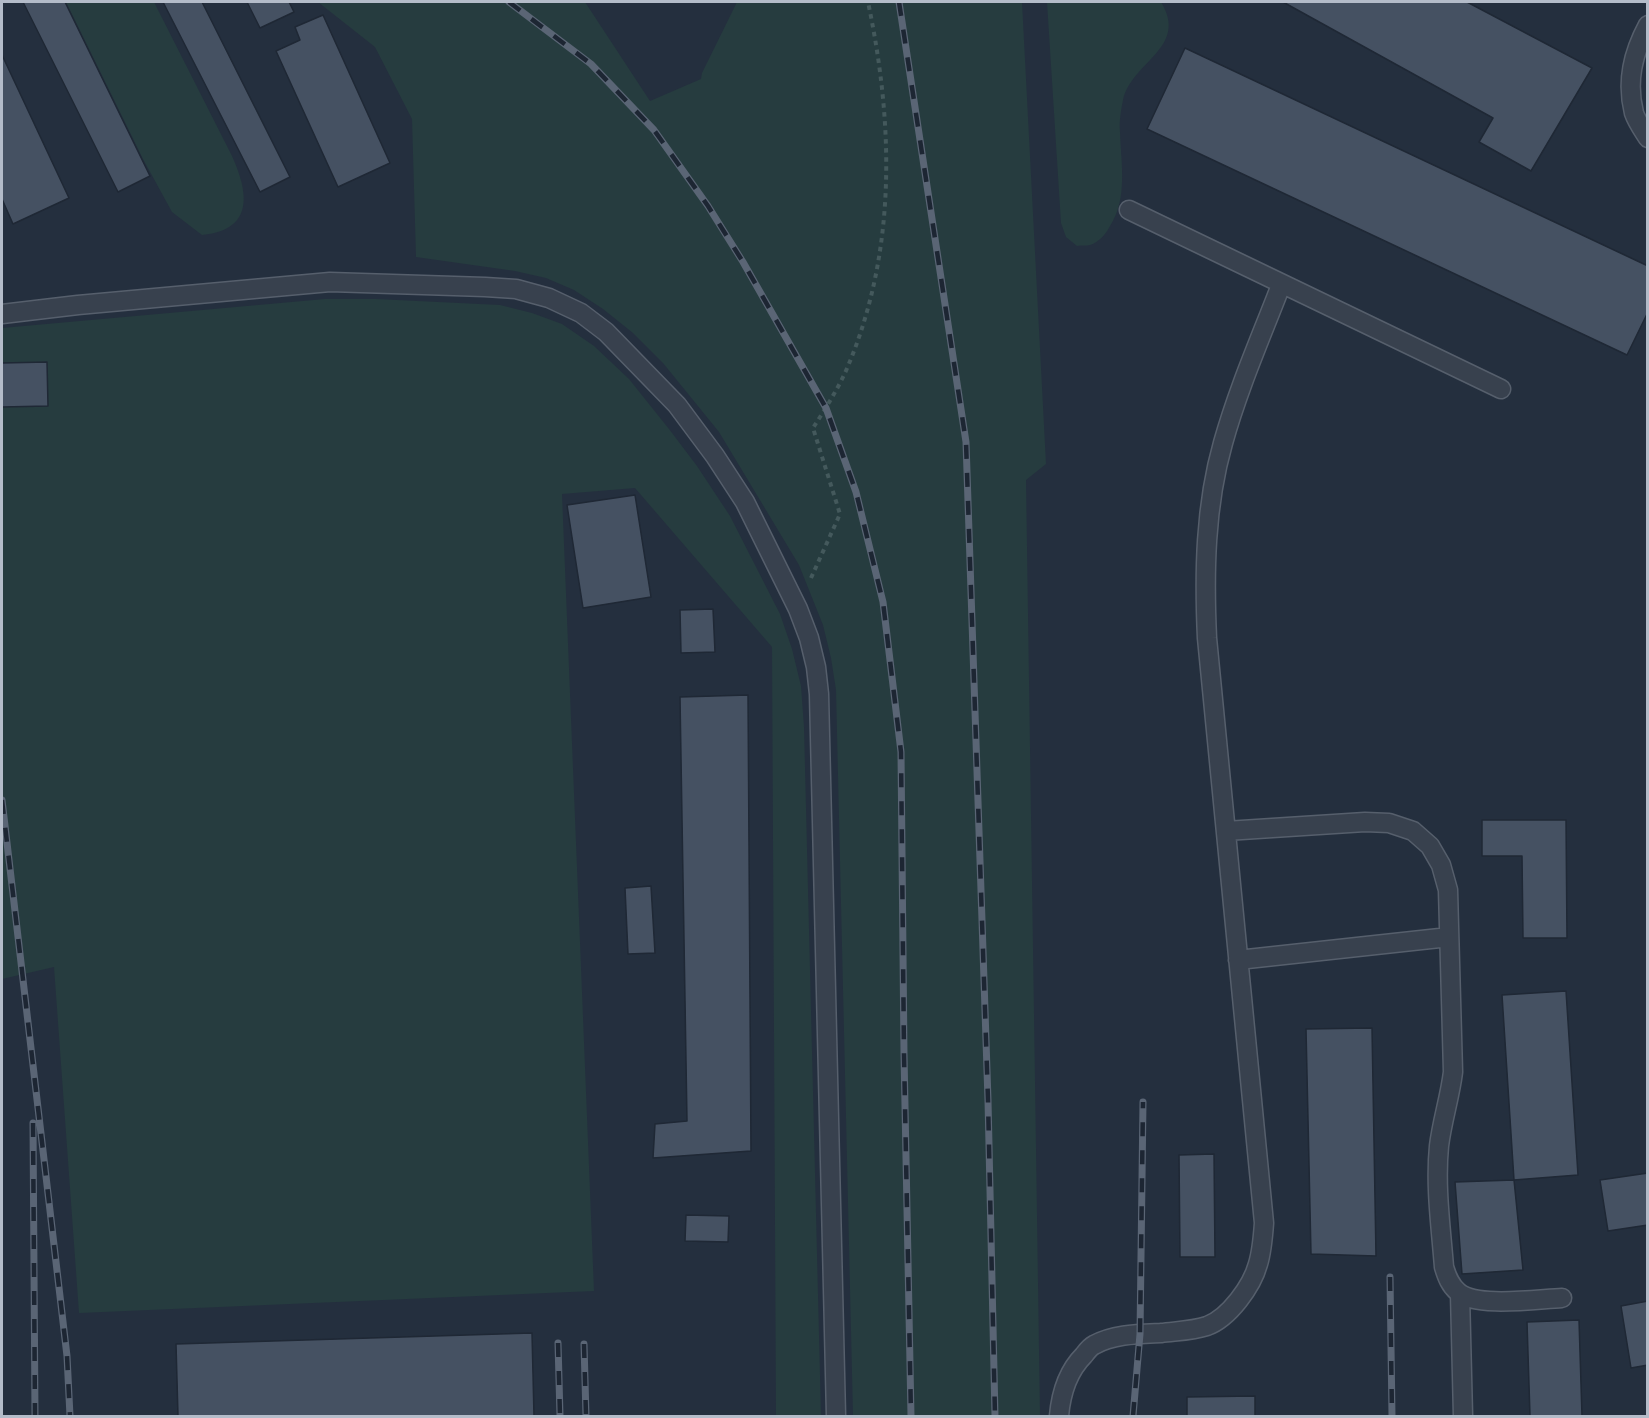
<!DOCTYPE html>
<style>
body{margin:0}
#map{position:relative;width:1649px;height:1418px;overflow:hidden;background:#242f3e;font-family:Manrope,sans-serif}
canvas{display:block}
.frame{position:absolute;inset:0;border:3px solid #b4bcc9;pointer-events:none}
</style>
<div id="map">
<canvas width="1649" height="1418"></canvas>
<div class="frame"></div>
</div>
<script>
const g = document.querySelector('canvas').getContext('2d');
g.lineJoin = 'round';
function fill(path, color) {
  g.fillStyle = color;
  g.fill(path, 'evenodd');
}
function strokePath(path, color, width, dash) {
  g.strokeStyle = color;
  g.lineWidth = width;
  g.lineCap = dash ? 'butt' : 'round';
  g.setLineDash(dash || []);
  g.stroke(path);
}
const green = new Path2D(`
 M66 2H154L232 156C243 181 256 218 221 231 216 233 209 234 202 235L172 212 143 159Z
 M318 2H585L650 101 701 79 702 73 737 2H1022L1046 464 1026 480 1040 1416H853L836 690 831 658 823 625 799 565 719 432 663 363 633 333 603 309 574 290 546 278 515 271 416 257 412 119 375 47Z
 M1047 2H1161C1189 48 1132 61 1123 100 1121 110 1119 122 1120 132 1121 164 1128 198 1110 226 1106 234 1099 242 1090 245 1086 246 1081 245 1077 246L1066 237 1061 223Z
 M325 299H376L500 305 532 313 562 324 594 346 629 379 669 429 697 466 730 516 780 614 792 649 801 686 804 727 821 1416H776L772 647 635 488 562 494 594 1291 79 1313 54 967 2 979V328Z`);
const building = new Path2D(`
 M23 2H65L150 176 118 192Z
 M163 2H202L290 177 260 192Z
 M247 2H289L294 12 260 28Z
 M1283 2H1467L1592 68 1531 171 1479 142 1493 118Z
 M323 15 390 163 338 187 276 51 300 40 295 27Z
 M1185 48 1648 266V312L1627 355 1147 129Z
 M2 55 69 198 13 224 2 199Z
 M47 362 48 406 2 407V363Z
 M635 495 651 597 583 608 567 505Z
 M713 609 715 652 681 653 680 610Z
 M748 695 751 1151 653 1158 655 1124 687 1121 680 697Z
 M1482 820H1566L1567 938H1523L1522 856H1482Z
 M651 886 655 953 628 954 625 888Z
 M1566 991 1578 1175 1514 1180 1502 995Z
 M1372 1028 1376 1256 1311 1254 1306 1029Z
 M1214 1154 1215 1257H1180L1179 1155Z
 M1648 1173V1225L1608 1231 1600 1180Z
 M1514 1180 1523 1270 1462 1274 1455 1182Z
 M686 1215 729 1216 728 1242 685 1241Z
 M1648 1301V1365L1631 1368 1621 1306Z
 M1579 1320 1582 1416H1530L1527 1322Z
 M532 1333 534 1416H178L176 1344Z
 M1255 1396V1416H1187V1397Z`);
const path = new Path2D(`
 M811 578 840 514 813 428C824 411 836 392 845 373 897 255 894 125 868 2`);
const lane = new Path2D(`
 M1648 25C1633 53 1626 81 1634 113 1637 122 1643 130 1648 138
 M1129 210 1501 389
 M2 314 78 305 330 282 485 287 516 289 549 298 581 313 606 332 677 405 715 456 745 502 798 609 809 638 816 667 819 694 836 1416
 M1226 831 1365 822 1389 823 1413 831 1430 846 1441 865 1448 890 1453 1072C1450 1097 1442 1121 1439 1146 1435 1186 1441 1228 1444 1267 1447 1277 1450 1285 1458 1292 1476 1308 1537 1299 1562 1298
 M1238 960 1449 937
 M1460 1294 1463 1416
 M1059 1416C1061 1393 1067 1372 1084 1355 1087 1351 1090 1347 1094 1345 1114 1334 1139 1334 1161 1333 1176 1331 1192 1331 1207 1326 1229 1318 1252 1286 1258 1264 1262 1251 1263 1237 1264 1223L1207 638C1204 573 1205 506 1223 443 1238 389 1261 337 1281 285`);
const rail = new Path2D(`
 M509 2 591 64 654 130 708 206 743 262 826 408 856 492 883 602 901 752 904 1054 911 1416
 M899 2 966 442 988 1100 995 1416
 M2 800 67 1356 70 1416
 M33 1123 35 1416
 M1390 1277 1392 1416
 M558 1343 560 1416
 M584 1344 586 1416
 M1133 1416 1140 1334 1143 1102`);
fill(green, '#263c3f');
fill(building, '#455162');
strokePath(building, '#1f2835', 1.5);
strokePath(lane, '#565f6c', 21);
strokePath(path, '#44595c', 4, [4.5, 4.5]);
strokePath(lane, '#38414e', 18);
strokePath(rail, '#5a6575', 7);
strokePath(rail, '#1d2633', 4.5, [14]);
</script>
